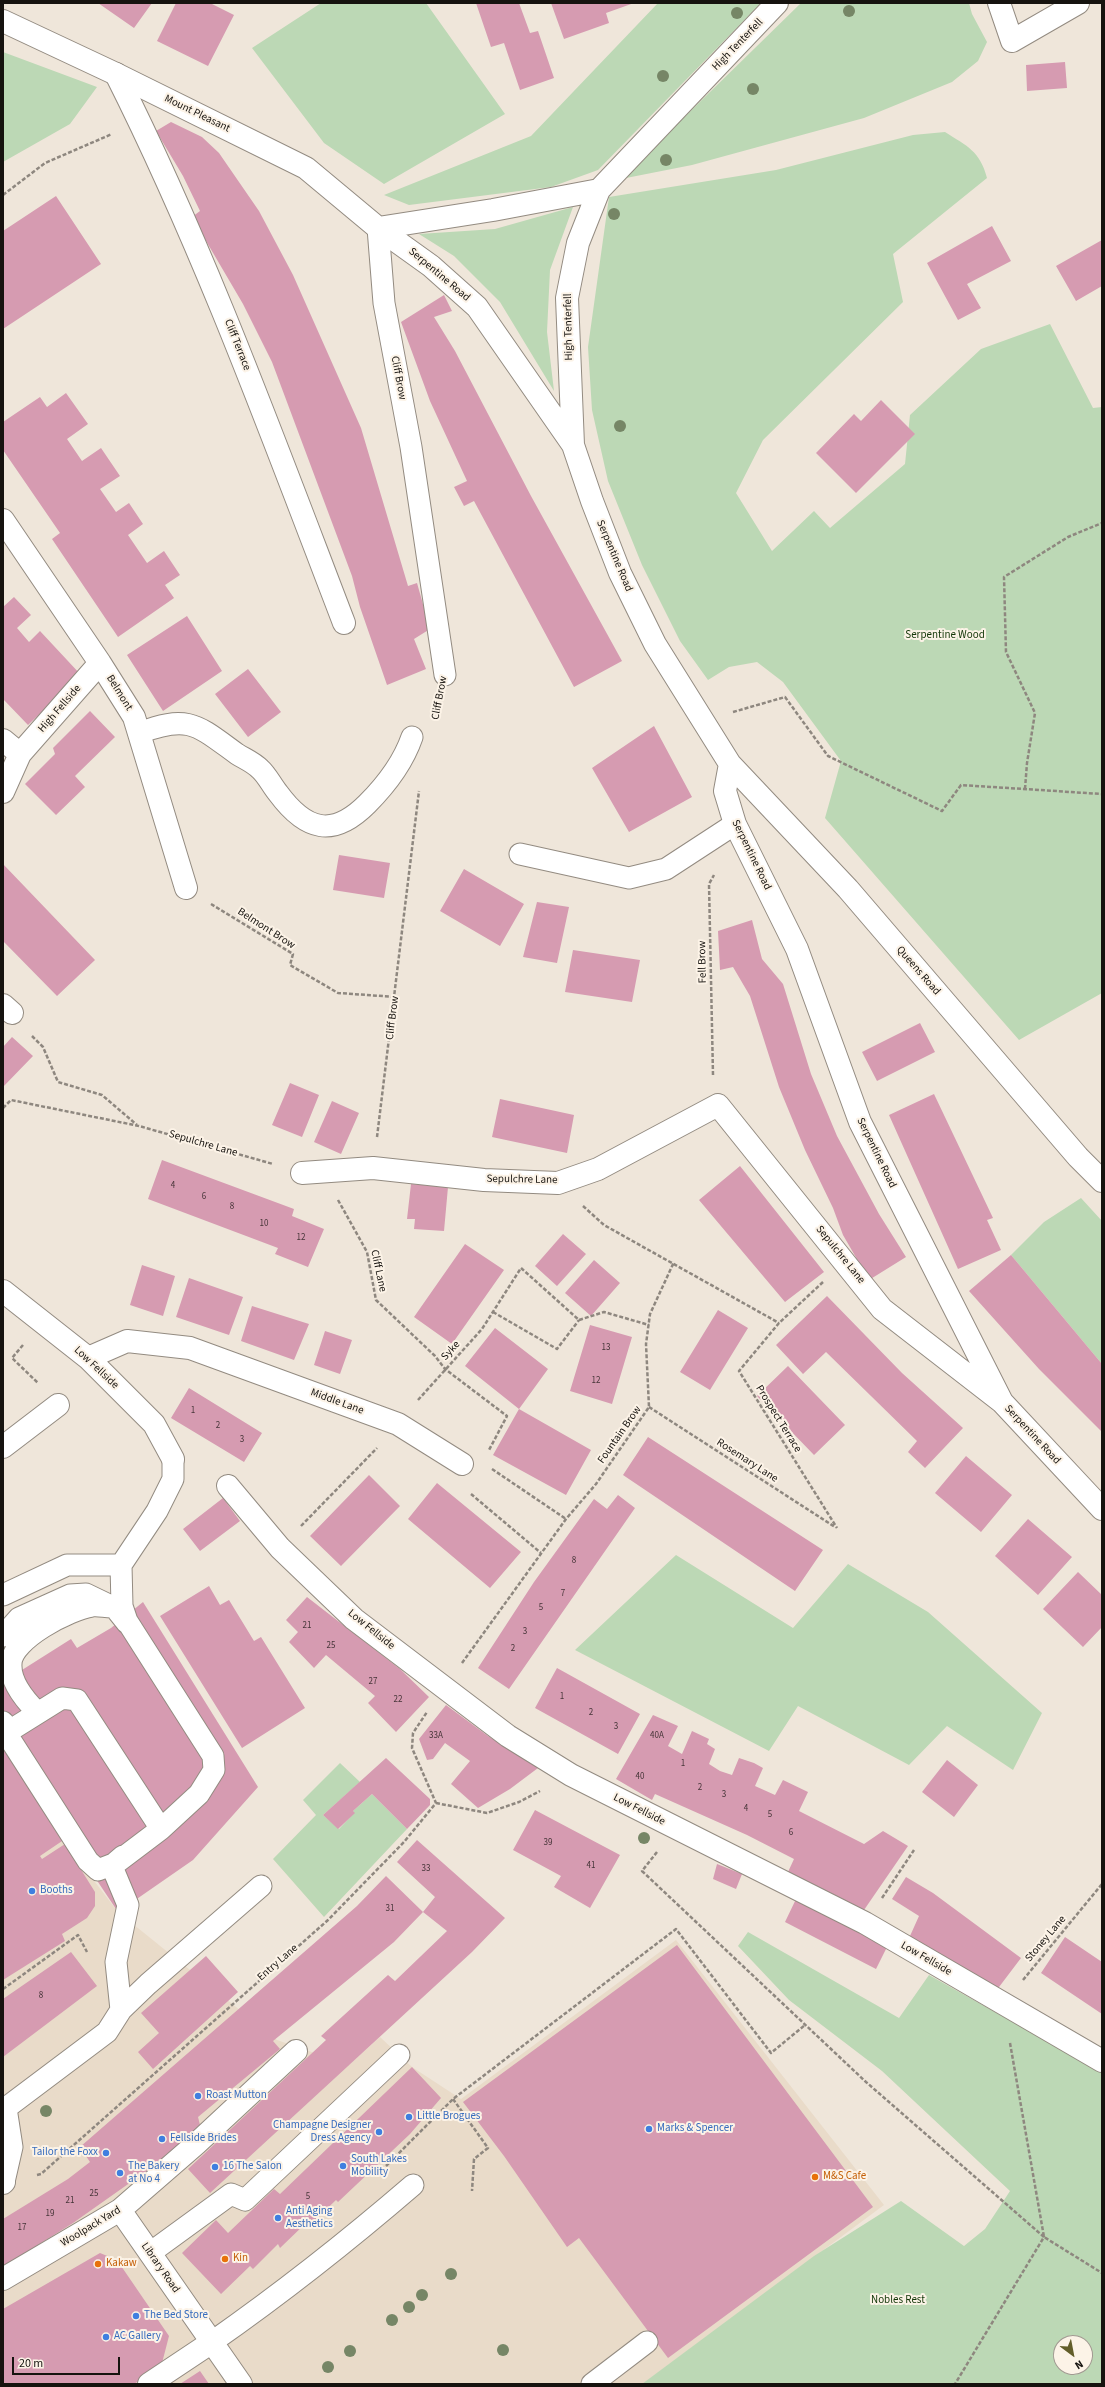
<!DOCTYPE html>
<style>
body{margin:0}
#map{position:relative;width:1105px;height:2387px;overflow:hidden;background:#efe6da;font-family:"Source Sans 3",sans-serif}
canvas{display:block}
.frame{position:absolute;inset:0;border:4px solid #16130f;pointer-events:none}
.north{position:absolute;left:1053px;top:2335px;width:40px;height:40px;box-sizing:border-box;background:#fcf3e7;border:1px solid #a09991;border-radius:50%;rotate:148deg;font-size:11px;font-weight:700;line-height:16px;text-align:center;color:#16130f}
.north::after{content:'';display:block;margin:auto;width:14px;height:18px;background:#625d29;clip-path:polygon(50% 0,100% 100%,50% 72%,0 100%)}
.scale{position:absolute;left:12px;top:2357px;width:108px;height:18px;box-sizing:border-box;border:2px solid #16130f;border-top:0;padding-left:5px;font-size:12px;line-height:14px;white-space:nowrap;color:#16130f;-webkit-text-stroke:3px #fcf3e7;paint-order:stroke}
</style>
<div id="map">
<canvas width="1105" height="2387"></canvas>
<div class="frame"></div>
<div class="north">N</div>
<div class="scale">20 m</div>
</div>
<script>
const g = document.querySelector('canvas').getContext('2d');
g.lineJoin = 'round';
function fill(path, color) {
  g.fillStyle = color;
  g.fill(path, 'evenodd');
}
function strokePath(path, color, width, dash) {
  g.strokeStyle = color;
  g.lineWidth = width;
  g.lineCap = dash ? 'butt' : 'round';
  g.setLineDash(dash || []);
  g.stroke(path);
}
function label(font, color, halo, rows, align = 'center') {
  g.font = font + ' "Source Sans 3",sans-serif';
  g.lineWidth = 4;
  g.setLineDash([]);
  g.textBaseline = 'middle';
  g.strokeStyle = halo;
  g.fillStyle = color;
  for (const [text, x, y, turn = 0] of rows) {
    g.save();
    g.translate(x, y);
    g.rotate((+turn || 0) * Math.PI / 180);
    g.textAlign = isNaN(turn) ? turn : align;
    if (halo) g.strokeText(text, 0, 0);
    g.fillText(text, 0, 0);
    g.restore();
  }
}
const built = new Path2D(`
 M3 1762 118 1912 277 2040 349 2065 380 2037 412 2067 461 2099 676 1940 884 2205 643 2384H3Z`);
const green = new Path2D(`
 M321 3H426L505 114 384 184 324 143 252 48Z
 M658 3H761L598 170 551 187 409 205 384 195 531 136Z
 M801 3H969L972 14 987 42 978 61 952 82 864 118 692 165 621 179Z
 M3 52 97 87 70 124 3 162Z
 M945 132C967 146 980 151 987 178L893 254 903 302 763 440 736 493 772 551 814 511 830 528 905 464 910 415 981 349 1050 324 1093 408 1102 407V993L1019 1040 825 818 841 761 783 682 757 662 729 667 708 680 680 641 642 565 608 481 592 410 588 347 609 197 776 170 913 135Z
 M573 207 550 270 547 332 554 391 500 302 454 256 419 234 495 229Z
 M1081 1198 1102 1221V1364L1011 1255 1044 1222Z
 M676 1555 793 1628 848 1564 928 1612 1042 1713 1013 1770 947 1726 909 1765 798 1706 769 1751 575 1650Z
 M340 1763 360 1782 323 1815 339 1829 354 1813 353 1811 372 1794 407 1829 324 1917 273 1859 316 1815 303 1800Z
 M748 1932 899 2018 929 1975 1102 2072V2384H642L814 2256 901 2201 964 2246 985 2229 1010 2191 882 2071 789 2000 738 1946ZM1061 2343H1085V2367H1061Z`);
const building = new Path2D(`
 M98 3H152L134 28Z
 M176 3H210L234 15 208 66 157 41Z
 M476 3H519L530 33 538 31 554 78 520 90 504 43 491 47Z
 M551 3H634L606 13 609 23 564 39Z
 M1065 62 1067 88 1027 91 1026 65Z
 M171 122 202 137 219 153 259 211 293 275 361 428 408 586 417 583 430 629 414 639 426 669 387 685 360 607 352 576 272 362 243 304 192 217 200 211 183 176 156 131Z
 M56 196 101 264 3 329V231Z
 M992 226 1011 261 967 284 981 308 958 320 927 263Z
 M1102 240V286L1076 301 1056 266Z
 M444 295 452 311 434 317 455 351 531 496 622 661 574 687 474 501 464 506 454 487 467 481 430 401 401 322Z
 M66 393 88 424 67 439 82 461 101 448 120 476 100 489 116 512 129 503 143 524 128 535 147 563 164 551 180 575 165 585 174 598 118 637 52 539 60 533 3 450V422L40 397 47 407Z
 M881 400 915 434 856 493 816 453 854 414 861 421Z
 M14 597 31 615 17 628 29 642 40 631 81 675 28 725 3 699V607Z
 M187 616 222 671 163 711 127 655Z
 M248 669 281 712 248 737 215 694Z
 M90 711 115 737 75 776 85 787 56 815 25 784 55 754 53 748Z
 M654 726 692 797 629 832 592 768Z
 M339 855 390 863 384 898 333 890Z
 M3 864 95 960 57 996 3 941Z
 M464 869 524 904 500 946 440 911Z
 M537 902 569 907 557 963 523 957Z
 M752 920 762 959 783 984 811 1074 837 1136 879 1214 906 1257 869 1280 843 1235 833 1208 805 1150 779 1087 750 996 733 967 720 970 718 931Z
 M573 950 640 960 632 1002 565 992Z
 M920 1023 935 1052 877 1081 862 1052Z
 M12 1037 33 1056 3 1087V1047Z
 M290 1083 319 1095 302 1137 272 1125Z
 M934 1094 993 1218 987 1220 1001 1250 958 1269 889 1115Z
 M500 1099 574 1115 567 1153 492 1137Z
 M332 1101 359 1113 341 1154 314 1142Z
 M162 1160 294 1209 292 1216 324 1229 308 1267 275 1254 278 1248 148 1199Z
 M740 1166 824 1272 785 1302 699 1200Z
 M411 1184 448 1187 444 1231 414 1229 415 1219H407Z
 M563 1234 586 1254 557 1286 535 1266Z
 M465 1244 504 1270 452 1344 414 1317Z
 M1011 1255 1102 1364V1432L1039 1369 969 1291Z
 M594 1260 620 1283 591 1316 565 1293Z
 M142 1265 175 1276 163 1316 130 1305Z
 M189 1278 243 1297 229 1335 176 1317Z
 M827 1296 902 1373 963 1428 925 1468 908 1452 917 1441 826 1352 803 1374 776 1345Z
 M252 1306 309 1324 294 1360 241 1341Z
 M718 1310 748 1328 710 1390 680 1372Z
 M590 1325 632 1337 612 1404 570 1391Z
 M495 1328 548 1369 519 1409 591 1450 566 1495 493 1455 519 1409 465 1366Z
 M325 1331 352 1340 340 1374 314 1365Z
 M788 1366 845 1425 814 1455 757 1396Z
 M189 1388 262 1433 244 1462 171 1418Z
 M648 1437 823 1550 795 1591 623 1475Z
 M966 1456 1012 1495 981 1532 935 1493Z
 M369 1475 400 1506 341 1566 310 1536Z
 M437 1483 521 1552 490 1588 408 1519Z
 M618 1495 635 1508 509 1689 478 1668 534 1582 594 1499 607 1509Z
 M223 1498 240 1521 200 1551 183 1529Z
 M1028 1519 1072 1557 1038 1595 995 1556Z
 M1078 1572 1102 1595V1627L1083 1647 1043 1609Z
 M209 1586 220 1605 229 1600 254 1641 261 1637 305 1708 242 1748 160 1616Z
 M307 1597 400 1669 429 1697 396 1732 368 1703 375 1696 326 1655 314 1668 289 1642 298 1632 286 1620Z
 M143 1602 258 1787 193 1860 118 1912 68 1837 40 1856 42 1859 65 1844 95 1892V1906L87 1918 62 1934 65 1941 3 1980V1682L71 1639 77 1648 111 1628Z
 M557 1668 640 1714 618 1754 535 1708Z
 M446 1705 488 1736 538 1768 510 1789 478 1808 451 1784 470 1761 445 1743 433 1759 427 1760 419 1739Z
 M653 1715 678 1726 668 1746 682 1754 692 1731 709 1739 707 1744 715 1749 709 1764 720 1771 732 1775 739 1758 754 1763 763 1768 755 1786 775 1795 783 1780 808 1792 799 1811 864 1844 883 1831 908 1846 864 1910 788 1872 794 1859 747 1835 655 1794 652 1800 616 1779Z
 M386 1758 430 1799V1805L407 1829 372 1794 353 1811 355 1813 338 1829 323 1815Z
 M947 1760 978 1785 954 1817 922 1792Z
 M535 1810 620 1855 590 1908 554 1887 561 1876 513 1850Z
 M417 1840 505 1918 472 1952 210 2193 188 2169 326 2040 321 2036 388 1975 395 1981 447 1931 423 1912 394 1942 273 2041 280 2049 198 2117 201 2129 182 2146 73 2223 3 2267V2219L68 2179 90 2162 80 2147 357 1906 386 1876 423 1912 435 1897 397 1862Z
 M717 1864 742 1874 736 1889 713 1879Z
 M906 1877 933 1893 1021 1958 996 1991 910 1936 919 1916 892 1899Z
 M797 1897 888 1945 876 1969 785 1922Z
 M1065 1937 1102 1962V2014L1041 1973Z
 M677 1945 873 2207 668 2358 579 2238 567 2247 504 2156 463 2102Z
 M71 1952 97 1986 3 2057V1999Z
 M206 1956 238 1992 153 2069 138 2052 159 2033 141 2013Z
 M412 2067 441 2098 410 2134 338 2202 336 2200 310 2225 307 2222 280 2248 278 2244 253 2269 250 2266 221 2294 182 2253 216 2220 228 2233 274 2189 280 2194Z
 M100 2253 117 2260 169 2336 161 2367 134 2384H3V2309Z
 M200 2371 209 2384H180Z`);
const path = new Path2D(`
 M3 195 45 163 112 134
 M733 712 785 697 828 756 942 811 961 785 1102 794
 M435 720 439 703
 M1025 789 1027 763 1035 713 1006 652 1004 577 1068 537 1102 523
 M211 904 293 954 290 965 338 993 396 997
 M32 1036 43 1047 58 1082 102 1095 137 1125
 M713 1075 709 884 714 875
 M3 1108 11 1100 139 1126 273 1164
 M377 1137 419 791
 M338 1200 367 1252 376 1300 435 1356 445 1369 507 1416 489 1450
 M583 1206 604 1225 779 1323
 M823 1282 779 1323 739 1371 837 1528
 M493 1312 557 1349 579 1320
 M23 1345 12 1358 38 1383
 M418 1400 482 1329 521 1268 579 1320 604 1312 649 1325
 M649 1407 835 1527
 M492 1469 566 1519
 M471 1494 541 1553
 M301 1526 377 1448
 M462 1663 566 1519 596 1484 649 1407 646 1344 650 1314 674 1262
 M436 1803 487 1813 519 1802 540 1791
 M657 1852 642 1871 866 2082 1044 2237 955 2384
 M882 1898 914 1850
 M1023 1980 1102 1884
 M3 1989 78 1935 87 1952
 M1010 2043 1044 2237 1102 2273
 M453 2099 488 2148 474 2159 472 2191
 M386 2166 453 2099 676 1929 771 2053 805 2025
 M37 2175 41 2174 328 1920 404 1842 436 1803 412 1748 413 1733 427 1712`);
const service = new Path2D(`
 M378 228 384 303 411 447 445 675
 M139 733C189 714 197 725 237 754 245 759 253 762 260 769 267 775 272 786 278 793 306 831 333 838 367 804 387 784 403 763 412 737
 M520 854 629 878 666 869 735 824
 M3 1595 67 1565H121
 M3 1636 19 1618 70 1595 86 1594 115 1608 127 1623
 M37 1712C25 1700 10 1682 11 1664 11 1639 71 1609 92 1606 98 1605 105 1607 111 1607
 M3 1722 6 1733 88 1861 98 1870 116 1863 161 1829 199 1794 214 1770 213 1756 127 1621 122 1606 121 1565 157 1511 173 1479V1459
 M6 1733 62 1698 77 1700 161 1829
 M121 2010 116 1962 128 1905 113 1869 116 1862 123 1856
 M4 2182 12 2147 6 2108 107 2032 121 2010 148 1984 261 1886
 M150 2253 231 2194 245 2200 399 2055
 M212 2342C282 2293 348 2241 413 2185
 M592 2384 647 2342`);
const pedestrian = new Path2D(`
 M116 74C205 251 273 438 344 623
 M149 2384 212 2342`);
const minor = new Path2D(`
 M999 3 1012 41 1078 3
 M3 21 116 74 306 168 378 228 431 266 477 307 573 445 592 501 620 573 655 644 730 764 848 889 1078 1157 1102 1181
 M378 228 493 210 599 190
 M573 445 567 298 578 243 599 190 777 3
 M3 520 100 663 134 717 186 888
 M3 740 20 754
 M730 764 725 791 735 824 797 949 860 1122 1002 1402 1102 1509
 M3 792 20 754 100 663
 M3 1005 12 1013
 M302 1173 373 1168 484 1180 558 1183 598 1169 718 1105 882 1309 1002 1402
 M3 1291 88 1358 154 1424 173 1459
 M88 1358 127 1341 190 1348 398 1424 462 1464
 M3 1447 58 1405
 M228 1486 280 1548 354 1619 508 1736 571 1775 865 1923 1102 2061
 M3 2183 4 2182
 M120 2210 241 2384
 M3 2279 120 2210 196 2144 296 2051`);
const trees = [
 [849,11],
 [737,13],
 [663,76],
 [753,89],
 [666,160],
 [614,214],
 [620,426],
 [644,1838],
 [46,2111],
 [451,2274],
 [422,2295],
 [409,2307],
 [392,2320],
 [503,2350],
 [350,2351],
 [328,2367]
];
const markers = [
 [32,1891,4,"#3f7fe0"],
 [198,2096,4,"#3f7fe0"],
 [409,2117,4,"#3f7fe0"],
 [649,2129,4,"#3f7fe0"],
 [379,2132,4,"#3f7fe0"],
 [162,2139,4,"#3f7fe0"],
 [106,2153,4,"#3f7fe0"],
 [343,2166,4,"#3f7fe0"],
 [215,2167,4,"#3f7fe0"],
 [120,2173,4,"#3f7fe0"],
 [815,2177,4,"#e8710a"],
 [278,2218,4,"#3f7fe0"],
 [225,2259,4,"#e8710a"],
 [98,2264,4,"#e8710a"],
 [136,2316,4,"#3f7fe0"],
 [106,2337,4,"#3f7fe0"]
];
const numberNames = [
 ["4",173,1186],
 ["6",204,1197],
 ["8",232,1207],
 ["10",264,1224],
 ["12",301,1238],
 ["13",606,1348],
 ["12",596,1381],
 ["1",193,1411],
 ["2",218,1426],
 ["3",242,1440],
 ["8",574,1561],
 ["7",563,1594],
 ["5",541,1608],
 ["21",307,1626],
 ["3",525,1632],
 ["25",331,1646],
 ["2",513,1649],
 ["27",373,1682],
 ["1",562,1697],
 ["22",398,1700],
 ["2",591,1713],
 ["3",616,1727],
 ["33A",436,1736],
 ["40A",657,1736],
 ["1",683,1764],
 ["40",640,1777],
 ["2",700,1788],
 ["3",724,1795],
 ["4",746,1809],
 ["5",770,1815],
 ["6",791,1833],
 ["39",548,1843],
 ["41",591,1866],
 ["33",426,1869],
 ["31",390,1909],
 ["8",41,1996],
 ["25",94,2194],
 ["5",308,2197],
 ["21",70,2201],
 ["19",50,2214],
 ["17",22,2228]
];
const streetNames = [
 ["High Tenterfell",738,45,-46],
 ["Mount Pleasant",197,114,26],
 ["Serpentine Road",439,275,40],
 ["High Tenterfell",569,327,-91],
 ["Cliff Terrace",237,345,68],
 ["Cliff Brow",398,378,79],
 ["Serpentine Road",614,556,67],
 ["Belmont",119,693,58],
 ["Cliff Brow",440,698,-79],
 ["High Fellside",60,709,-49],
 ["Serpentine Road",751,855,64],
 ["Belmont Brow",266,929,33],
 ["Fell Brow",703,962,-91],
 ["Queens Road",918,971,49],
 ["Cliff Brow",393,1018,-83],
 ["Sepulchre Lane",203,1144,16],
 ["Serpentine Road",876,1153,64],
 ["Sepulchre Lane",522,1180,1],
 ["Sepulchre Lane",840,1255,51],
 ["Cliff Lane",378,1271,78],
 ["Syke",451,1351,-48],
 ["Low Fellside",96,1368,43],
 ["Middle Lane",337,1402,20],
 ["Prospect Terrace",778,1419,58],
 ["Fountain Brow",620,1435,-55],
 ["Serpentine Road",1032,1435,47],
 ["Rosemary Lane",747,1461,33],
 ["Low Fellside",371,1630,39],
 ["Low Fellside",639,1810,27],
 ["Stoney Lane",1046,1939,-50],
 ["Low Fellside",926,1959,30],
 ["Entry Lane",278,1963,-41],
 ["Woolpack Yard",91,2227,-31],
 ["Library Road",160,2268,55]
];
const parkNames = [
 ["Serpentine Wood",945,636],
 ["Nobles Rest",898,2301]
];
const shopNames = [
 ["Booths",40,1891],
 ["Roast Mutton",206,2096],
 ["Little Brogues",417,2117],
 ["Champagne Designer",371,2126,"right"],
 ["Dress Agency",371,2139,"right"],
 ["Marks & Spencer",657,2129],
 ["Fellside Brides",170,2139],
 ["Tailor the Foxx",98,2153,"right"],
 ["South Lakes",351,2160],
 ["Mobility",351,2173],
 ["The Bakery",128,2167],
 ["at No 4",128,2180],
 ["16 The Salon",223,2167],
 ["Anti Aging",286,2212],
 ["Aesthetics",286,2225],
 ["The Bed Store",144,2316],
 ["AC Gallery",114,2337]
];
const foodNames = [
 ["M&S Cafe",823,2177],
 ["Kin",233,2259],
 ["Kakaw",106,2264]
];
fill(built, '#e9dbc9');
fill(green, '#bcd8b5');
fill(building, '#d69bb1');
strokePath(service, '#938b81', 23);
strokePath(pedestrian, '#938b81', 24);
strokePath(minor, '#938b81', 24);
strokePath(path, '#8e877f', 2.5, [4, 2]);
strokePath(service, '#fff', 21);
strokePath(pedestrian, '#fff', 22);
strokePath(minor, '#fff', 22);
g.fillStyle = '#768666';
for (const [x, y] of trees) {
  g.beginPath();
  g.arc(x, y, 6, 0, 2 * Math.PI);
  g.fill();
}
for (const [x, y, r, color] of markers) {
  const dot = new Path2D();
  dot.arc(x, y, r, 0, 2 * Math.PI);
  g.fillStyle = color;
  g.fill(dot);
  strokePath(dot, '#fcf3e7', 1.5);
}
label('9px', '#463538', null, numberNames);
label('11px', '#16130f', '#fcf3e7', streetNames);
label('11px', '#133708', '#fcf3e7', parkNames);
label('11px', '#366cbe', '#fcf3e7', shopNames, 'left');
label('11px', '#c56008', '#fcf3e7', foodNames, 'left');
</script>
